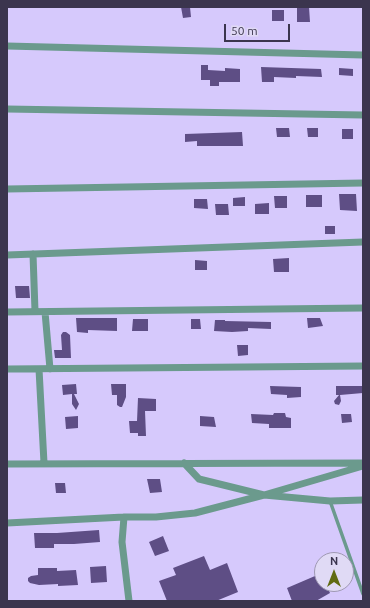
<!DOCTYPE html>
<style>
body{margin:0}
#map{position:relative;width:370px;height:608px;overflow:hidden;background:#d6c9fc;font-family:Ubuntu,sans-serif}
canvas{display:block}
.frame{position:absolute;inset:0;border:8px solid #3b354e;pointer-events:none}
.north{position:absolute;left:314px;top:552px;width:40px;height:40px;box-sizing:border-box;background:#e0daf5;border:1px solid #9e98b2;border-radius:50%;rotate:0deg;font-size:11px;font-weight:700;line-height:16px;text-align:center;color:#3b354e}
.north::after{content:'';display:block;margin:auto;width:14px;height:18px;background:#616b12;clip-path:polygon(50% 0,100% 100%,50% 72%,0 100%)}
.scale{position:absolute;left:224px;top:24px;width:66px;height:18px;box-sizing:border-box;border:2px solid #3b354e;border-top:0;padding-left:5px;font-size:12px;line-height:14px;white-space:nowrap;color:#3b354e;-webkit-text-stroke:3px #e0daf5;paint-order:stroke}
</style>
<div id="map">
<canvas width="370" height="608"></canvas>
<div class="frame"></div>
<div class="north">N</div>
<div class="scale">50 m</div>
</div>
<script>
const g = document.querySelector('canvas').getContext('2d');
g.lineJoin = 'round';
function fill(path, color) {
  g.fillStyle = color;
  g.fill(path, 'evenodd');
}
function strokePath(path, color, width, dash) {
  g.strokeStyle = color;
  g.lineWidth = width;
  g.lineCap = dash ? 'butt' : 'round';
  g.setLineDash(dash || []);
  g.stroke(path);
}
const building = new Path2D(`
 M181 7H190L191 17 183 18Z
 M297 7H309L310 22H297Z
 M272 10H284V21H272Z
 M201 65H208V70L225 71V68L240 69V82H219V86H210V80H201Z
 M261 67 321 69 322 77 296 76V78L274 77V82H262Z
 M339 68 353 69V76L339 75Z
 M276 128H289L290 137H277Z
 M307 128H318V137H308Z
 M342 129H353V139H342Z
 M242 132 243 146H197V141L185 142V134Z
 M339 194H356L357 211 340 210Z
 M306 195H322V207H306Z
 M274 196H287V208H275Z
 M245 197V206H233V198Z
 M194 199H207L208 209 194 208Z
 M269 203V214H255V204Z
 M215 204H228L229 215H216Z
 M325 226H335V234H325Z
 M289 258V272H274L273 259Z
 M195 260 207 261V270H195Z
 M15 286H29L30 298H16Z
 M76 318H117V331L88 330V333L77 332Z
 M307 318H320L323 326 308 328Z
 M133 319H148V331H132Z
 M191 319H200L201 329H191Z
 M215 320H225V321L271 322V329L248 328V331L232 332 214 331Z
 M66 332 70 335 71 358H55L54 350H62L61 335 63 332Z
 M237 345H248V355L238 356Z
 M76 384 77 394H74L79 404 76 410 72 404V394L63 395 62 385Z
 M111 384H126V397L122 407H120L117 405V395H112Z
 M270 386 301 387V397L287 398V395L271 394Z
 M336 386H363V393L340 395 341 401 339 405 335 404 334 401 339 395H336Z
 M138 398 156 399V411H145L146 436H138V433H130L129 421H137Z
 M274 413H285L286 417 291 418V428H269V424L252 423 251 414 273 415Z
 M341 414H351L352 422 342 423Z
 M78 416V428L66 429 65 417Z
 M200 416 214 417 216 427 200 426Z
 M147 479H160L162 492 150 493Z
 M55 483H65L66 493H56Z
 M99 530 100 542 74 544H54V548H35L34 533H57Z
 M163 536 169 551 155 556 149 542Z
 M204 556 210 570 227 563 238 592 216 601H167L159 581 176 575 173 568Z
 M106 566 107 582 91 583 90 567Z
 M38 568H57V571L76 570 78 585 58 586V584L39 585 30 583 28 581V578L31 576 38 575Z
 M322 573V584H326L330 593 316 601H292L287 588Z`);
const lane = new Path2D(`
 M330 501 363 594`);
const street = new Path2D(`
 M7 46 363 55
 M7 109 363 115
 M7 189 363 183
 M33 254 35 311
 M7 255 363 242
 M7 312 363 308
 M45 312 50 369
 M7 369 363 366
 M39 369 44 463
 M184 463 199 479 264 495 330 501 363 500
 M7 464 363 463
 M124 517 122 542 129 601
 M7 523 124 517H156L195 513 264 495 363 466`);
fill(building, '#5e4e85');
strokePath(lane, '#6b9a8d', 3.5);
strokePath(street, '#6b9a8d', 7);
</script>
